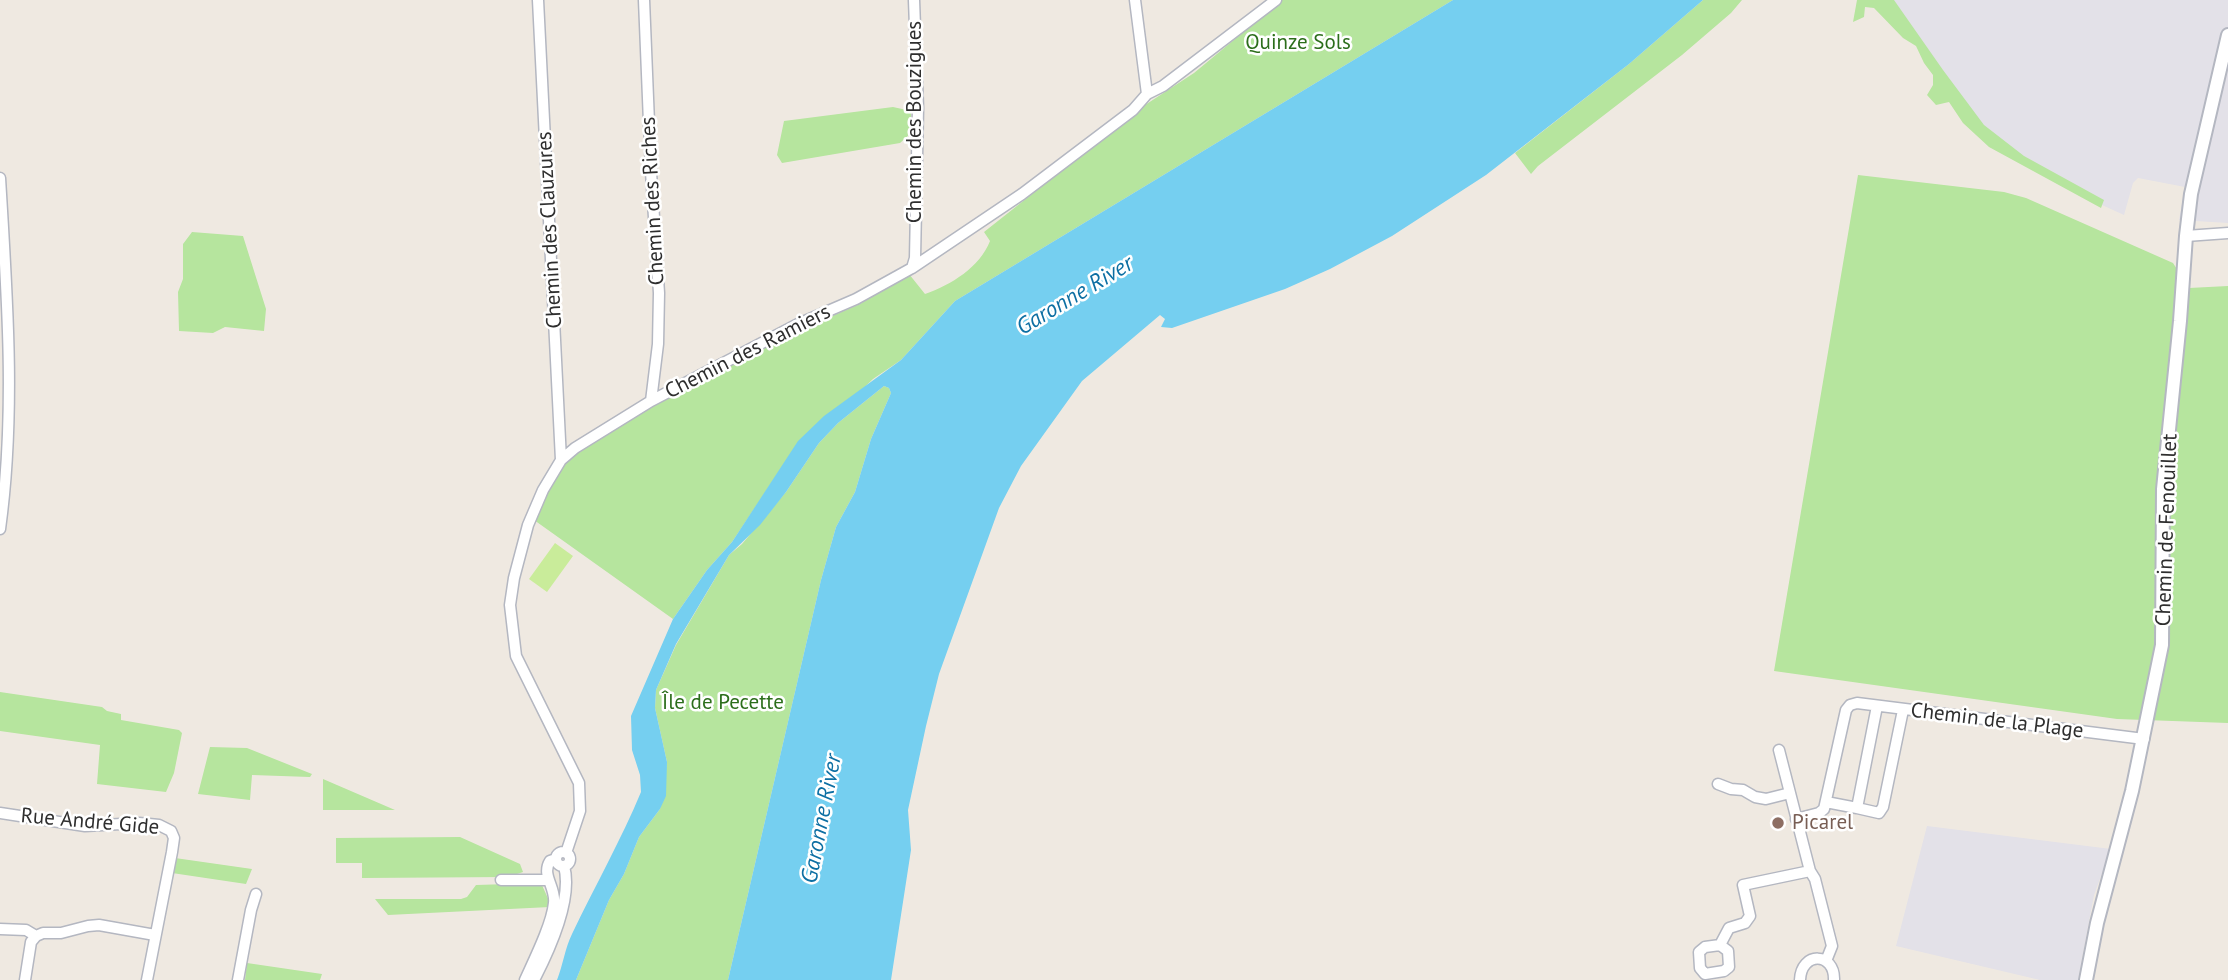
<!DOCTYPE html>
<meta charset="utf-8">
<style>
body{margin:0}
canvas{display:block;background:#efe9e1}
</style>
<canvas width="2228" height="980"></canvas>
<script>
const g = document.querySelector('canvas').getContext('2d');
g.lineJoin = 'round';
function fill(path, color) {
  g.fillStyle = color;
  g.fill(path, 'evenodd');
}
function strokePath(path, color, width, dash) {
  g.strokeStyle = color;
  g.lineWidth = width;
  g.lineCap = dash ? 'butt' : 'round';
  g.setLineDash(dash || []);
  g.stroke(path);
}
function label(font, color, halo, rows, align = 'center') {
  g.font = font + ' "PT Sans",sans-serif';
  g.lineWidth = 5;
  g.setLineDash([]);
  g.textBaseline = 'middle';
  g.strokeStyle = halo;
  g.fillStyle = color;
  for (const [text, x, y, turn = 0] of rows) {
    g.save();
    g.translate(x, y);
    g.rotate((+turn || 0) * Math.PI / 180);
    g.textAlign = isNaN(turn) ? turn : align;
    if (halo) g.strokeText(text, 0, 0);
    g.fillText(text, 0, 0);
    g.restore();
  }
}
const industrial = new Path2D(`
 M1871 0H2228V223L2179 220 2185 187 2138 178 2133 183 2124 215 2082 196 1980 136 1907 29Z
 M1927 826 2111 849 2094 895 2078 980H2040L1896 946Z`);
const green = new Path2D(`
 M1282 0H1453L955 301 901 360 873 379 782 467 732 542 707 570 673 619 534 520 548 491 565 463 578 450 652 406 765 345 860 304 909 274 925 294C951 285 980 267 990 241L984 232 1142 107 1194 73Z
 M1703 0H1742L1731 13 1682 55 1538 166 1531 174 1515 153 1629 64Z
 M1857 0H1894L1943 70 1984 125 2024 156 2104 200 2101 208 1989 147 1963 123 1949 102 1936 105 1927 95 1933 85V75L1924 63 1916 46 1903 38 1874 8 1865 7 1864 17 1853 22Z
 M893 107 911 111V133L900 143 782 163 777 155 784 121Z
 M1858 175 2004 192 2026 198 2173 263 2189 288 2228 286V723L2117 719 1774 671Z
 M192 232 243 236 266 309 264 331 225 327 213 333 179 331 178 292 183 279V244Z
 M884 386 889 388 891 393 871 439 855 492 836 527 821 580 728 980H576L609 900 624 874 639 837 660 809 667 762 655 708 656 690 676 645 729 555 742 544 786 492 819 443 838 423Z
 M0 692 102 707 107 711 121 714V720L179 730 182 733 174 773 166 792 97 784 100 745 0 731Z
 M210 747 247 748 312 774 310 777 252 775 250 800 198 794Z
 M323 779 395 810H323Z
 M460 837 520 864 523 872 508 877 362 878V863H336V838Z
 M175 858 252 869 246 884 172 873Z
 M541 883 551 905 550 907 388 915 375 899H461L467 897 476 885Z
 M247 963 322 974 320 980H245Z`);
const pitch = new Path2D(`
 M555 543 573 556 547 592 529 579Z`);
const water = new Path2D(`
 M1453 0H1703L1629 64 1486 175 1392 236 1330 269 1285 289 1172 328 1161 327 1165 319 1160 315 1082 381 1021 466 999 508 939 674 926 726 908 810 911 850 891 980H728L821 580 836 527 855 492 871 439 891 393 889 388 884 386 838 423 819 443 786 492 760 525 729 555 676 644 656 690 655 708 667 762 666 796 660 809 639 837 624 874 609 900 576 980H557C563 965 565 948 572 934 595 886 621 840 641 792L640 775 632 750 631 716 673 619 707 570 732 542 798 441 824 416 901 360 955 301Z`);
const minor = new Path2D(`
 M538 0 561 460
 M644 0 651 172 659 293 658 344 651 401
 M1135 0 1147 94
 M0 178C7 294 16 413 0 529
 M2186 236 2228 233
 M912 268 915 258 918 108 914 0
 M1877 706 1857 808 1879 813 1883 807 1903 710
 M1779 750 1810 871 1815 879 1832 946 1826 961
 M1718 784 1731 789 1743 790 1755 797 1766 799 1790 793
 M1826 802 1857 808
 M0 813 85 826 139 823 159 825 171 831 174 838 172 852 147 980
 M1796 819 1819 813 1824 809 1846 710 1850 705 1857 703 2144 739
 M556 859a7 7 0 1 1 14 0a7 7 0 1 1-14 0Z
 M566 853 580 811 579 783 516 656 510 605 514 578 528 525 543 490 561 460 575 448 651 401 798 324 856 299 912 268 1022 194 1133 110 1147 94 1163 86 1276 0
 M501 880H548
 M0 929 26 930 36 936
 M1720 945 1705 947 1699 952 1700 968 1705 974 1724 971 1729 967 1728 951 1720 945 1729 928 1745 923 1750 916 1743 885 1810 871
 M25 980 31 942 36 936 43 933H61L88 926 99 925 155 935
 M238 980 251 910 256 894
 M525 980C534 960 552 924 554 903 556 887 541 875 550 861L556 859
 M534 980C549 951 573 898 564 866
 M1800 980C1801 951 1835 952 1834 980`);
const tertiary = new Path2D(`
 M2086 980 2097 923 2132 791 2162 645 2163 489 2180 321 2186 236 2191 194 2228 35`);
const markers = [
 [1778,823,7,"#8d6e63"]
];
const parkNames = [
 ["Quinze Sols",1298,43],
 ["Île de Pecette",723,703]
];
const streetNames = [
 ["Chemin des Bouzigues",915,122,-90],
 ["Chemin des Riches",653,201,-93],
 ["Chemin des Clauzures",550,230,-93],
 ["Chemin des Ramiers",748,352,-27],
 ["Chemin de Fenouillet",2167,530,-88],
 ["Chemin de la Plage",1997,721,7],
 ["Rue André Gide",90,822,5]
];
const educationNames = [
 ["Picarel",1792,823]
];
const waterNames = [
 ["Garonne River",1075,296,-31],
 ["Garonne River",822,819,-79]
];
fill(industrial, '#e3e1e8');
fill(green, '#b6e59e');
fill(pitch, '#c9ec9a');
fill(water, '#75cff0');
strokePath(minor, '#b4b7c1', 13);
strokePath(tertiary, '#b4b7c1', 16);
strokePath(minor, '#fff', 10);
strokePath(tertiary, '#fff', 12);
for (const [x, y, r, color] of markers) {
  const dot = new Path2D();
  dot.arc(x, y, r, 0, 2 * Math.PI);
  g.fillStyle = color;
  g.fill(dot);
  strokePath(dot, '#fff', 2.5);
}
label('21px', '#2c6e1b', '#fff', parkNames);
label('21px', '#2e2e2e', '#fff', streetNames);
label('21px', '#785e54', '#fff', educationNames, 'left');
label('italic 23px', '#0d6fa3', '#fff', waterNames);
</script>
